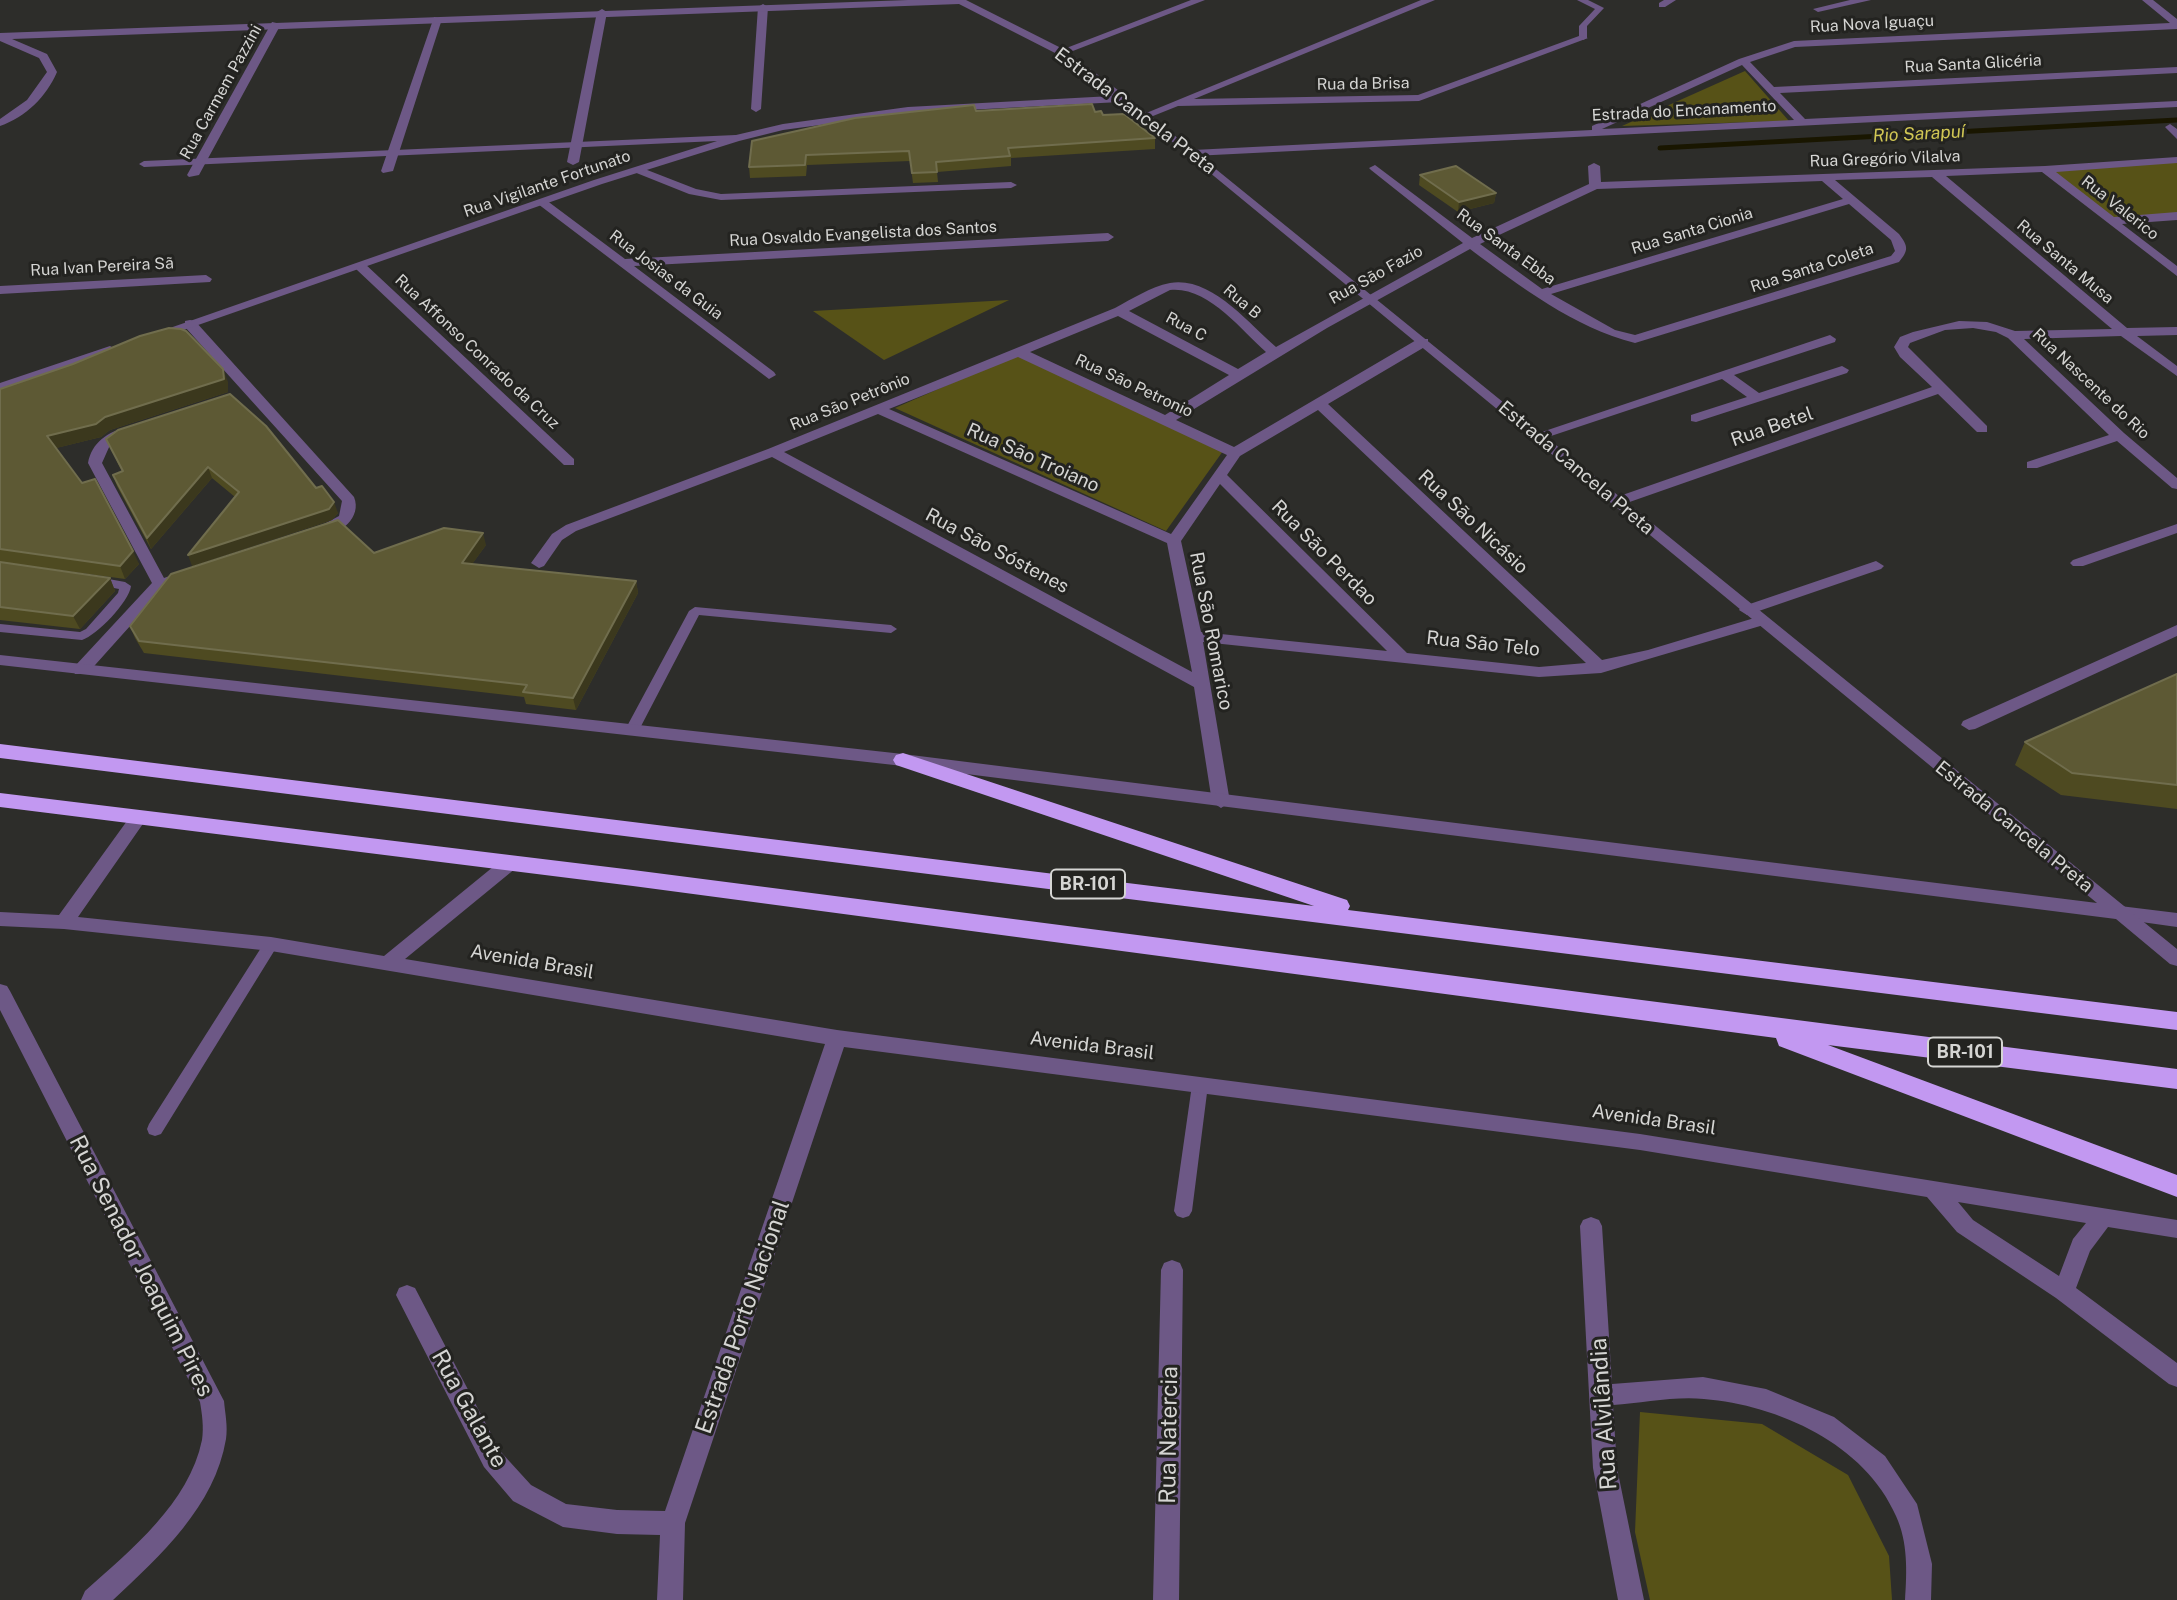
<!DOCTYPE html>
<meta charset="utf-8">
<style>
body{margin:0}
canvas{display:block;background:#2d2d2a}
</style>
<canvas width="2177" height="1600"></canvas>
<script>
const g = document.querySelector('canvas').getContext('2d');
g.lineJoin = 'round';
function fill(path, color) {
  g.fillStyle = color;
  g.fill(path, 'evenodd');
}
function strokePath(path, color, width, dash) {
  g.strokeStyle = color;
  g.lineWidth = width;
  g.lineCap = dash ? 'butt' : 'round';
  g.setLineDash(dash || []);
  g.stroke(path);
}
function label(font, color, halo, rows, align = 'center') {
  g.font = font + ' "Public Sans",sans-serif';
  g.lineWidth = 6;
  g.setLineDash([]);
  g.textBaseline = 'middle';
  g.strokeStyle = halo;
  g.fillStyle = color;
  for (const [text, x, y, turn = 0] of rows) {
    g.save();
    g.translate(x, y);
    g.rotate((+turn || 0) * Math.PI / 180);
    g.textAlign = isNaN(turn) ? turn : align;
    if (halo) g.strokeText(text, 0, 0);
    g.fillText(text, 0, 0);
    g.restore();
  }
}
const green = new Path2D(`
 M1745 71 1789 121 1622 126Z
 M2177 160V216L2110 221 2045 169Z
 M1009 300 884 360 813 311Z
 M1016 355 1223 451 1166 531 895 408Z
 M1640 1412 1762 1424 1848 1475 1889 1556 1892 1600H1650L1635 1532Z`);
const stream = new Path2D(`
 M1660 148 2177 120`);
const service = new Path2D(`
 M1577 0H1588L1604 8 1587 26V38L1583 40 1579 38V26L1595 9Z
 M736 135 740 138 739 140 144 167 139 164 144 161Z
 M92 576 125 582 131 586C129 602 97 635 82 640L0 632V624L80 632 86 629 118 593 119 589 88 583 86 580Z
 M695 607 891 625 897 629 891 633 699 615 639 730 632 734 627 733 625 730 689 611Z
 M271 938 276 940 279 944 276 948 161 1134 155 1136 149 1134 147 1129 149 1124 266 940Z
 M1200 1079 1206 1080 1208 1085 1192 1211 1189 1216 1183 1218 1177 1216 1174 1211 1192 1085 1194 1080Z`);
const minor = new Path2D(`
 M1191 0H1205L1065 54 1056 52Z
 M1421 0H1435L1194 99 1418 95 1579 36 1588 38 1419 101 1178 106 1148 118 1139 116Z
 M1664 0H1676L1665 7H1659V3Z
 M1850 0H1871L1818 12 1813 9Z
 M2142 0H2153L2177 19V29L1795 47 1750 62 1774 87 2177 67V73L1780 93 1805 119 2177 101V107L1193 156 1187 153 1193 150 1592 130V126L1739 59 1794 41 2170 23ZM1742 65 1794 120 1602 129Z
 M763 4 768 7 761 109 756 112 751 109 758 7Z
 M602 9 607 12 579 162 573 165 567 162 597 12Z
 M434 17 442 19 393 171 383 173 381 171Z
 M272 22 281 24 199 175 189 177 187 175Z
 M2170 124 2177 129V139L2165 127Z
 M2177 157V163L2056 172 2114 217 2177 212V220L2122 224 2177 266V276L2042 172 1946 176 2127 328 2177 327V335L2137 336 2177 366V376L2121 336 2024 339 2124 433 2177 478V489L2172 488 2117 441 2037 468H2027V462L2109 435 2008 338 1996 332 1973 328 1945 330 1910 343 1908 347 1987 426V432H1977L1938 394 1621 505H1611V499L1932 387 1900 357 1894 347 1900 337 1913 332 1959 321 1987 322 2015 331 2112 329 1932 177 1835 180 1899 234C1908 246 1909 250 1899 262L1635 343C1573 327 1521 287 1470 249L1327 328 1176 420 1234 447 1418 339H1428V345L1328 404 1602 660 1648 650 1761 616 1769 621 1767 624 1601 673 1539 677 1203 642 1230 802 1221 808 1212 802 1194 687 772 457 576 531 562 540 544 566 539 568 531 563 552 534 566 525 768 449 1115 308C1132 299 1150 287 1170 283 1211 276 1248 323 1276 347L1463 243 1371 170 1369 168 1375 165 1472 238 1589 184 1588 166 1594 163 1600 166 1601 182 2045 166ZM1822 181 1843 199 1542 289 1480 244 1597 189ZM1849 204 1891 240 1895 251 1891 256 1635 335 1615 330 1551 294ZM1170 290C1208 286 1241 330 1266 352L1238 369 1129 311ZM1118 316 1229 375 1165 415 1030 352ZM1018 357 1227 455 1171 534 889 409ZM1318 410 1586 663 1539 667 1407 653 1227 475 1240 456ZM878 414 1167 543 1192 672 784 452ZM1220 484 1387 651 1201 632 1181 541Z
 M634 168H642L696 189 721 194 1011 182 1017 185 1011 188 721 200 689 194 634 172Z
 M538 200H546L625 259 1108 233 1114 237 1108 241 634 266 774 372 776 375 769 379 538 204Z
 M356 263H364L574 459V465H564L356 269Z
 M206 275 212 279 210 282 0 294V286Z
 M190 320 195 321 354 497C363 519 336 539 315 535V529L339 516 342 501 185 327V321Z
 M1830 335 1836 339 1835 342 1734 375 1759 393 1842 366 1849 370 1847 373 1696 422 1691 421V415L1747 397 1722 379 1542 439 1537 440 1530 436Z
 M127 427 134 431 110 445 102 463 164 578 187 570 195 575 165 587 87 674H75L73 670 75 666 152 583 88 463C92 442 108 432 127 427Z
 M2177 524V533L2083 566H2073L2070 563 2073 560Z
 M1876 561 1884 566 1881 569 1753 613 1747 615 1739 610 1741 607Z
 M2177 625V636L1975 729 1969 730 1961 725 1963 721Z
 M138 812 147 818 78 917 271 937 384 956 504 858H516L519 863 516 868 405 959 837 1030 1640 1134 2177 1220V1238L2108 1227 2090 1251 2076 1288 2177 1363V1387L2169 1384 2056 1298 1957 1232 1927 1197 1640 1150 844 1047 685 1523 683 1600H657L660 1535 617 1534 563 1527 513 1501 484 1467 396 1295 399 1288 407 1285 415 1288 500 1451 531 1485 566 1504 617 1510 665 1511 825 1044 271 951 64 929 0 926V912L59 915 132 814ZM1958 1202 2086 1223 2073 1239 2059 1276 1973 1220Z
 M2120 906 2177 913V927L2113 918 2111 913 2113 908Z
 M0 984 7 986 10 991 224 1401C225 1413 228 1426 226 1439 215 1506 160 1556 113 1600H81L85 1591C131 1550 189 1503 202 1440 204 1427 202 1414 200 1402L0 1010Z
 M1591 1217 1599 1220 1602 1226 1612 1384 1703 1377 1766 1389 1834 1417 1885 1456 1917 1504 1932 1564 1931 1600H1905C1907 1572 1908 1542 1896 1516 1865 1444 1778 1405 1704 1399 1675 1396 1642 1403 1613 1405L1617 1468 1644 1600H1618L1593 1468 1580 1226 1583 1220Z
 M1172 1260 1180 1263 1183 1270 1179 1600H1153L1161 1270 1164 1263Z`);
const tertiary = new Path2D(`
 M908 0H966L1065 50 1127 97 2177 949V966L2170 964 2116 919 903 766 0 665V655L903 754 2097 903 1175 144 1120 102 908 113 783 130 739 141 602 184 158 339H148L147 336 594 180 736 135 783 124 908 107 1112 96 1057 54 959 4 12 39 47 54 57 72C46 97 26 117 0 126V119L27 100 47 72 39 58 0 41V33Z
 M110 346 117 350 115 353 0 391V383Z`);
const motorway = new Path2D(`
 M0 744 1314 906 896 765 893 760 896 755 903 753 1347 900 1350 906 1348 910 2177 1012V1030L0 758Z
 M0 793 633 870 2177 1069V1089L1828 1045 2177 1175V1197L1779 1046 1776 1038 633 886 0 807Z`);
const wall = new Path2D(`
 M976 111 1095 112 1155 138V149L1011 158V166L937 172 938 182 913 183 910 161 807 165 806 176 750 178 749 167Z
 M1420 175 1496 193 1494 203 1458 212 1419 185Z
 M228 382V392L110 430 101 437 56 448 139 564 125 579 0 562V389Z
 M106 439 316 488 338 513 332 520 192 566 235 497 212 478 151 549 117 486 113 475 122 472Z
 M486 545 472 564 636 581 638 593 576 710 526 704 524 697 144 653 135 638 130 626 374 553Z
 M0 562 110 578 115 591 80 629 0 620Z
 M2177 674V809L2061 795 2015 765 2025 742Z`);
const shadedWall = new Path2D(`
 M1496 193 1494 203 1458 212 1459 202Z
 M223 369 228 382V392L110 430 101 437 52 449 47 436 105 417Z
 M208 467 212 478 151 549 147 538Z
 M334 502 338 513 332 520 192 566 188 555Z
 M483 533 486 545 465 574 462 563Z
 M133 551 139 564 125 579 120 566Z
 M110 578 115 591 80 629 73 616Z
 M636 581 638 593 576 710 573 698Z`);
const building = new Path2D(`
 M1092 104 1095 112 1101 111 1103 115 1124 114 1155 138 1008 148 1010 156 936 162 937 172 912 173 909 151 806 155 805 165 749 167 752 141 855 118 974 105 976 111Z
 M1456 166 1496 193 1459 202 1420 175Z
 M169 328 181 329 186 331 223 369 224 379 105 417 96 424 47 436 82 483 95 479 133 551 120 566 0 549V389L73 364 140 336Z
 M230 394 266 426 316 488 322 486 334 502 329 509 188 555 239 492 208 467 147 538 113 475 123 471 106 439 118 430Z
 M338 520 374 553 444 528 483 533 462 563 636 581 573 698 523 692 527 685 139 641 130 626 171 574Z
 M0 562 110 578 73 616 0 607Z
 M2177 674V785L2072 773 2025 742Z`);
const farStreetnames = [
 ["Rua Nova Iguaçu",1872,24,-3],
 ["Rua Santa Glicéria",1973,64,-3],
 ["Rua da Brisa",1363,84,-1],
 ["Rua Carmem Pazzini",221,92,-61],
 ["Estrada do Encanamento",1684,111,-3],
 ["Rua Gregório Vilalva",1885,159,-2],
 ["Rua Vigilante Fortunato",547,184,-19],
 ["Rua Valerico",2120,208,38],
 ["Rua Santa Cionia",1692,231,-17],
 ["Rua Osvaldo Evangelista dos Santos",863,234,-3],
 ["Rua Santa Ebba",1506,247,36],
 ["Rua Santa Musa",2065,262,40],
 ["Rua Ivan Pereira Sã",102,267,-3],
 ["Rua Santa Coleta",1812,268,-18],
 ["Rua Josias da Guia",666,275,37],
 ["Rua São Fazio",1376,275,-29],
 ["Rua B",1242,302,40],
 ["Rua C",1186,327,28],
 ["Rua Affonso Conrado da Cruz",477,352,43],
 ["Rua Nascente do Rio",2091,384,43],
 ["Rua São Petronio",1134,386,25],
 ["Rua São Petrônio",850,402,-22]
];
const farWaternames = [
 ["Rio Sarapuí",1919,134,-3]
];
const shields = [
 [1088,884,74],
 [1965,1052,74]
];
const shieldNames = [
 ["BR-101",1088,884],
 ["BR-101",1965,1052]
];
const streetNames = [
 ["Estrada Cancela Preta",1135,111,37],
 ["Rua Betel",1772,427,-19],
 ["Rua São Troiano",1033,458,24],
 ["Estrada Cancela Preta",1576,468,40],
 ["Rua São Nicásio",1473,522,43],
 ["Rua São Sóstenes",997,551,28],
 ["Rua São Perdao",1324,553,45],
 ["Rua São Romarico",1211,631,79],
 ["Rua São Telo",1483,644,6],
 ["Estrada Cancela Preta",2014,827,39],
 ["Avenida Brasil",532,962,10],
 ["Avenida Brasil",1092,1046,7],
 ["Avenida Brasil",1654,1120,8]
];
const nearStreetnames = [
 ["Rua Senador Joaquim Pires",141,1266,63],
 ["Estrada Porto Nacional",743,1317,-71],
 ["Rua Galante",469,1409,61],
 ["Rua Alvilândia",1604,1414,-94],
 ["Rua Natercia",1169,1435,-89]
];
fill(green, '#575217');
strokePath(stream, '#191600', 5);
fill(service, '#6d5886');
fill(minor, '#6d5886');
fill(tertiary, '#6d5886');
fill(motorway, '#c298f1');
fill(wall, '#4e4a21');
fill(shadedWall, '#3b381d');
fill(building, '#5d5934');
strokePath(building, '#706d4d', 2);
label('16px', '#d5d5d3', '#232320', farStreetnames);
label('italic 18px', '#d0c654', '#232320', farWaternames);
for (const [x, y, w] of shields) {
  const box = new Path2D();
  box.roundRect(x - w / 2, y - 14.5, w, 29, 5);
  g.fillStyle = '#232320';
  g.fill(box);
  strokePath(box, '#d5d5d3', 2);
}
label('bold 18px', '#d5d5d3', null, shieldNames);
label('19px', '#d5d5d3', '#232320', streetNames);
label('23px', '#d5d5d3', '#232320', nearStreetnames);
</script>
